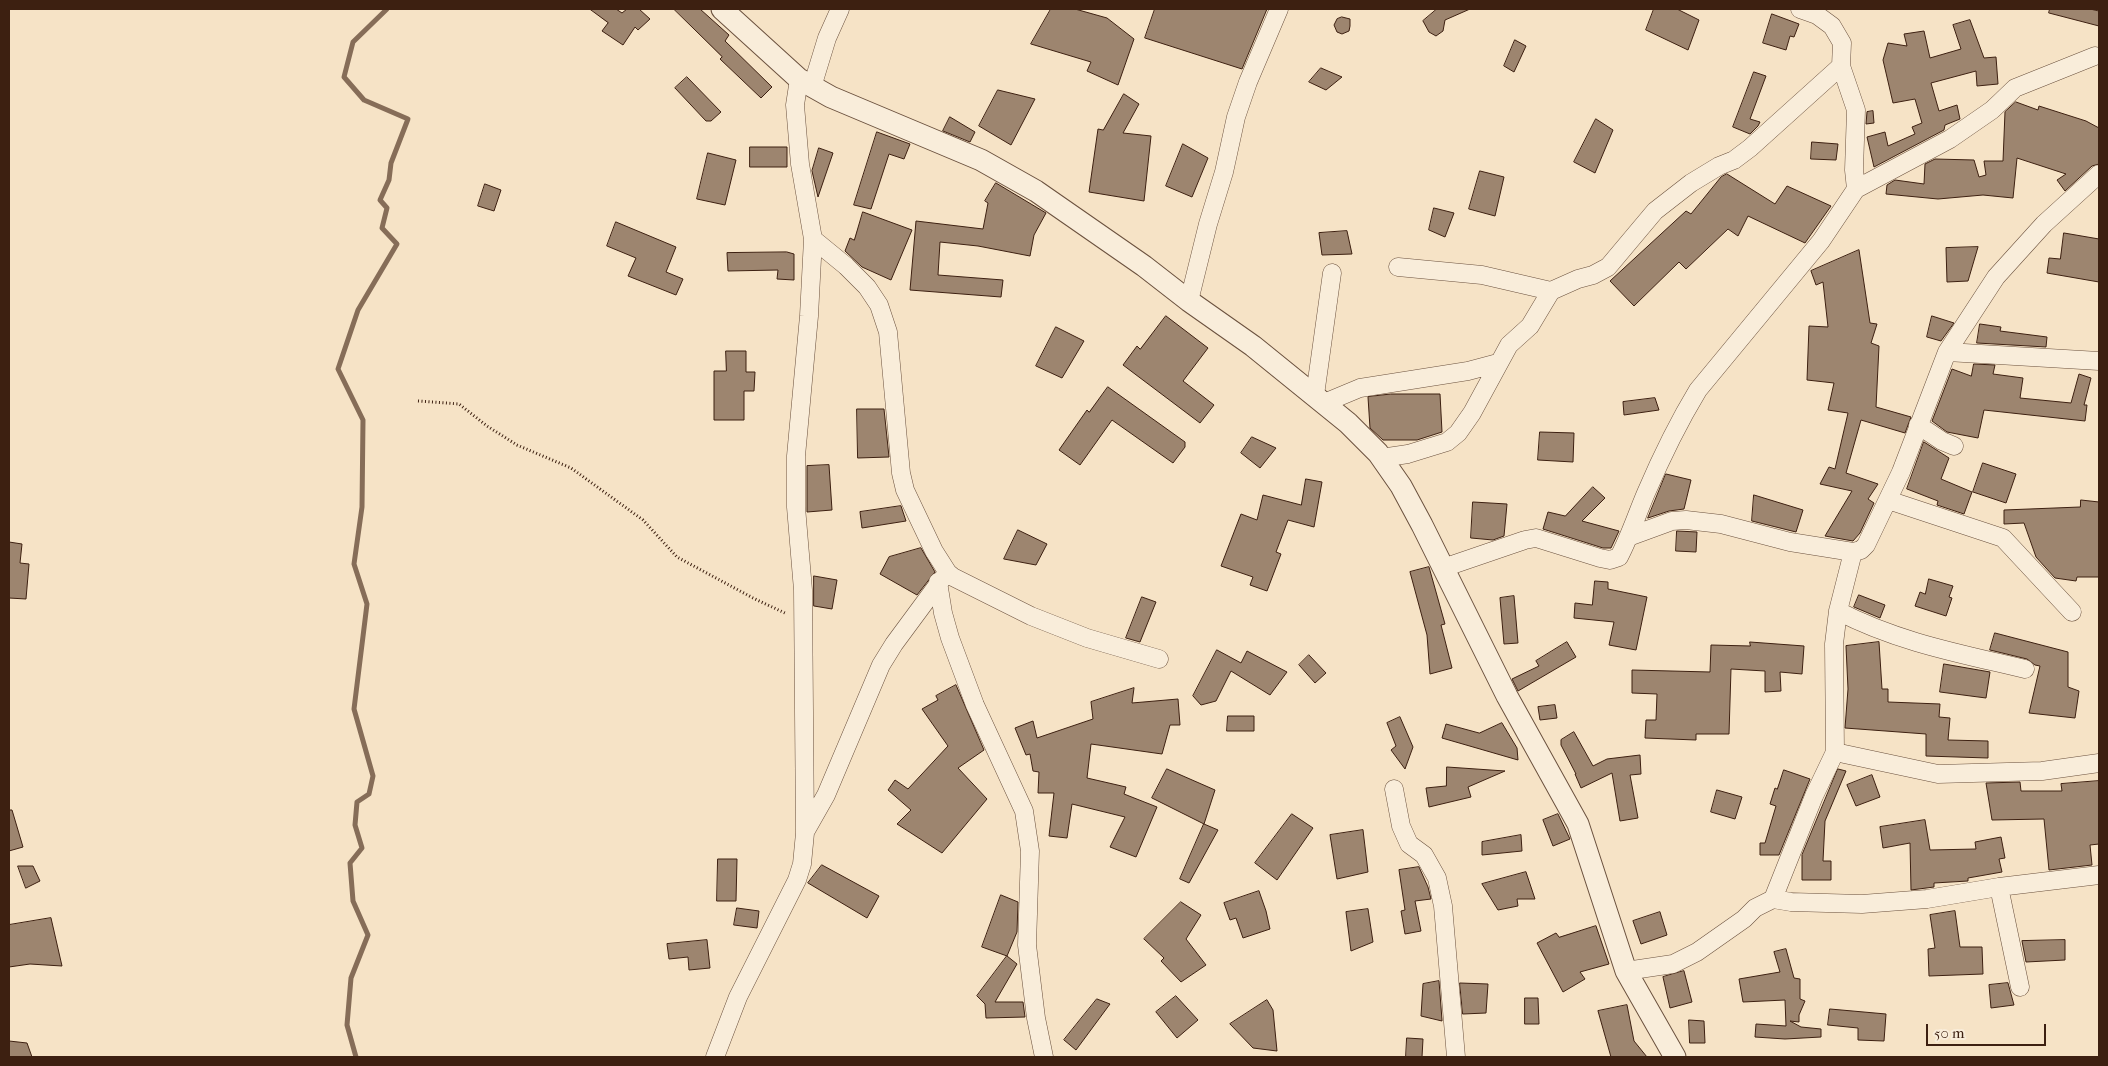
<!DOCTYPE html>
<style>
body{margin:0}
#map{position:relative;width:2108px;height:1066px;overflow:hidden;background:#f6e3c6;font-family:"IM FELL French Canon",serif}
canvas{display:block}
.frame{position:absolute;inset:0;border:10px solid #3d2011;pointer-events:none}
.scale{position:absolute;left:1926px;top:1024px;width:120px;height:22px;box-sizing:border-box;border:2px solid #3d2011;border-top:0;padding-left:6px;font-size:15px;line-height:18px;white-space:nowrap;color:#3d2011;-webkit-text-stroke:4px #f9edda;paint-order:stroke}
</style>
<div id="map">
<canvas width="2108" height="1066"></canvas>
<div class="frame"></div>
<div class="scale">50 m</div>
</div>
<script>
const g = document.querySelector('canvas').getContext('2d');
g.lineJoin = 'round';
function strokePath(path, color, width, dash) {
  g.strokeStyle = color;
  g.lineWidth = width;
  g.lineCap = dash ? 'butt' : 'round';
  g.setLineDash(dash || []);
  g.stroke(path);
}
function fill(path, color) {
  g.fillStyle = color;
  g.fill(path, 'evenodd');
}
const stream = new Path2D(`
 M356 1057 347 1025 351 978 368 935 353 901 350 863 362 848 355 825 357 802 369 794 373 776 354 709 367 604 354 564 362 507 363 420 338 369 358 310 397 244 382 228 387 208 380 200 389 180 391 163 408 119 364 100 344 77 353 42 387 9`);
const building = new Path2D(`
 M590 9H616L622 13 627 9H639L650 19 638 30 635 27 623 45 602 31 608 23Z
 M674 9H700L729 35 725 41 772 87 761 98 720 59 722 57Z
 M1051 9H1075L1107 18 1134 39 1118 85 1087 71 1091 62 1031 44Z
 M1155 9H1267L1242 69 1145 38Z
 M1437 9H1470L1445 20 1443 31 1436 36 1429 32 1423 21Z
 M1654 9H1677L1699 20 1688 50 1646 30Z
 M2050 9H2090L2099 11V26L2049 13Z
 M1772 14 1799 24 1794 37 1790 36 1786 50 1763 43Z
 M1342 17 1350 19V26L1349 31 1342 34 1337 32 1334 25 1337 19Z
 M1970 20 1984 58 1996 57 1998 84 1977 86 1976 71 1931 83 1939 111 1957 105 1960 119 1945 125 1944 130 1874 167 1867 137 1885 132 1888 146 1915 134 1912 127 1922 123 1915 99 1893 103 1883 60 1888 43 1907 46 1904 34 1924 31 1930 58 1961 49 1953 25Z
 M1515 40 1526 46 1514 72 1504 66Z
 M1321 68 1342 77 1326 90 1309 82Z
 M1754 72 1766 76 1750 119 1760 122 1758 126 1750 134 1733 127Z
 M687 77 721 112 711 121H706L675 88Z
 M998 90 1035 99 1011 145 979 126Z
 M1124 94 1139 104 1123 133 1151 136 1144 201 1089 192 1098 129 1103 130Z
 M2016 102 2038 110 2039 106 2086 121 2099 128V164L2092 166 2065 191 2057 180 2066 174 2017 158 2013 198 1983 195 1938 199 1886 194 1887 185 1895 180 1924 184 1925 164 1935 159 1974 160 1979 177 1986 175 1984 161H2003L2005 112Z
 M1873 111 1874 123 1866 124 1867 112Z
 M950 117 975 132 970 142 943 131Z
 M1596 119 1613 130 1595 173 1574 162Z
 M877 132 910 144 904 159 889 154 871 209 854 205Z
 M1812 142 1838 144 1836 160 1811 159Z
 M1183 144 1208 158 1192 197 1166 186Z
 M750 147H787V167H750Z
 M819 148 833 153 818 197 812 171Z
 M708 153 736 160 725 205 697 199Z
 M1480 171 1504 177 1495 216 1469 209Z
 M1727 174 1775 204 1787 186 1831 206 1805 243 1748 216 1738 236 1728 229 1686 269 1679 262 1634 306 1610 281 1686 211 1691 214 1721 177Z
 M996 183 1046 213 1034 235 1030 256 978 246 940 242 938 275 1003 280 1001 297 910 290 916 221 983 229 988 203 985 201Z
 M485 184 501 190 494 211 478 206Z
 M1434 208 1454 213 1445 237 1429 230Z
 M863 212 912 230 891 280 862 267 845 251 850 238 854 240Z
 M616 222 676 247 666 272 683 279 676 295 628 276 636 258 607 246Z
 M1347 231 1352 254 1322 255 1319 233Z
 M2064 233 2099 239V282L2047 273 2049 258 2060 259Z
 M1978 247 1968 281 1947 282 1946 248Z
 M1859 250 1870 323 1877 324 1871 343 1879 346 1876 407 1911 417 1905 433 1861 420 1846 473 1878 484 1868 499 1874 503 1860 533 1853 541 1825 536 1852 491 1820 484 1829 467 1835 469 1848 413 1828 410 1834 383 1807 380 1809 326 1828 327 1823 282 1816 285 1811 271Z
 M787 252 794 254V280L777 279 778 270 728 271 727 253Z
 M1166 316 1208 348 1183 381 1214 405 1200 423 1123 365 1137 346 1140 349Z
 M1932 316 1954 323 1941 341 1927 337Z
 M1980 324 2001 327 2000 331 2047 337 2046 347 1977 343Z
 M1056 327 1084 341 1062 378 1036 366Z
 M726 351H746V372H755L754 391H744V420H714V371H726Z
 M1974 364 1995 365 1993 374 2023 378 2020 398 2071 403 2079 374 2091 378 2084 405H2087L2085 421 1984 410 1978 438 1947 432 1932 421 1952 369 1971 376Z
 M1108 387 1185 442V447L1173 463 1112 420 1080 465 1059 450 1087 410 1089 412Z
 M1391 394H1440L1442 432 1417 440H1383L1370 428 1368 397Z
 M1655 398 1659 410 1624 415 1623 402Z
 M857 409H884L889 457 858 458Z
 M1540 432 1574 433 1573 462 1538 460Z
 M1252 437 1276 448 1260 468 1241 453Z
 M1924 442 1949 458 1941 479 1972 492 1964 514 1937 505 1938 501 1907 489Z
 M1983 463 2016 474 2006 503 1973 492Z
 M829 465 832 510 807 512V466Z
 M1666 474 1691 480 1684 509 1669 511 1648 518Z
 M1306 479 1322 482 1314 527 1288 520 1276 552 1281 554 1267 591 1250 585 1253 577 1221 566 1241 514 1257 520 1263 495 1301 505Z
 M1593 487 1605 498 1582 521 1619 531 1611 548H1603L1543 529 1548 512 1565 516Z
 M1754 495 1803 510 1796 532 1752 521Z
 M2081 500 2099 502V577H2077L2076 581 2055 578 2036 557 2024 523 2004 524V510L2080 507Z
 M1473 502 1507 504 1504 536 1493 540 1471 538Z
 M901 506 906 521 862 528 860 512Z
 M1018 530 1047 544 1036 565 1004 559Z
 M1677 531 1697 532 1696 552 1676 551Z
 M9 542 22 544 20 563 29 564 26 599 9 598Z
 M921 548 935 572 917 595 880 574 889 557Z
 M1429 567 1445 624 1441 625 1452 668 1430 674 1427 635 1410 572Z
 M814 576 837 580 832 609 814 606Z
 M1929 579 1953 586 1949 597 1952 598 1946 616 1915 606 1920 592 1925 594Z
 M1595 581 1608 582V589L1647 597 1636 650 1609 645 1614 622 1574 618 1575 603 1592 605Z
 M1859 595 1885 605 1880 618 1854 607Z
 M1514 596 1518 643 1504 644 1500 598Z
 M1142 597 1156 602 1140 642 1126 638Z
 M1995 633 2068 652V687L2079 691 2075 718 2029 713 2040 666 2035 665 2027 659 1990 650Z
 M1567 642 1576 657 1518 691 1512 679 1539 666 1536 661Z
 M1750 642 1804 646 1802 674 1780 672 1781 691 1765 692V671L1731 669 1729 734H1696V740L1645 738 1646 720H1656L1657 694 1632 693V670L1710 672 1711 645 1750 646Z
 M1879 642 1882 689H1888V702L1940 704 1939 717 1950 718 1948 740 1988 741V758L1926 756V734L1845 728 1848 689 1846 646Z
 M1217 650 1241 663 1247 651 1287 672 1270 695 1231 671 1216 701 1201 705 1193 696Z
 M1309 655 1326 673 1315 683 1299 665Z
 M1944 664 1990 672 1986 698 1940 692Z
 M956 685 984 750 958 768 987 799 942 853 897 824 911 810 888 790 895 780 908 789 948 746 922 709 938 700 936 696Z
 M1134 688 1132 703 1178 699 1180 725H1170L1162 754 1091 744 1087 778 1126 787 1124 794 1157 807 1136 857 1110 847 1125 817 1072 804 1067 838 1049 836 1054 793H1038L1039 772 1033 771 1030 754 1026 755 1015 728 1033 721 1037 738 1093 719 1091 702Z
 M1555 705 1557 718 1540 720 1538 707Z
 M1228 716H1254V731H1227Z
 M1400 717 1413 747 1405 769 1391 750 1396 746 1387 723Z
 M1502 723 1517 748 1518 760 1442 738 1446 724 1479 733Z
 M1574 732 1593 766 1607 759 1640 755 1641 774 1630 775 1638 818 1620 821 1612 773 1581 788 1575 774H1576L1561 745V740Z
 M1447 767 1505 771 1468 787 1471 797 1429 807 1426 788 1446 786Z
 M1167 769 1215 790 1204 824 1152 798Z
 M1838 769 1846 771 1825 821 1823 861H1831V880H1802V855Z
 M1784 770 1810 779 1779 855H1760V843H1765L1776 806 1770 804 1775 788 1777 789Z
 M1872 775 1880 797 1856 806 1847 785Z
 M2099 781V844L2090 845 2092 865 2049 870 2044 819 1992 820 1986 783 2020 782 2021 791H2062L2061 784Z
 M1717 790 1742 797 1735 819 1711 812Z
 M9 810H12L23 847 9 851Z
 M1292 814 1313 828 1277 880 1255 863Z
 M1558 814 1570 839 1553 846 1543 820Z
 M1925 820 1930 850 1976 849 1975 842 2001 837 2005 858 1999 859 2002 872 1968 878V881L1934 883V887L1911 890 1910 843 1883 848 1880 827Z
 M1204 824 1218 830 1189 883 1180 879Z
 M1363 830 1368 872 1337 879 1330 835Z
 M1521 835 1522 851 1482 855V842Z
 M718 859H737L736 901H717Z
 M822 865 879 896 867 918 808 883Z
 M18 866H33L40 881 26 888Z
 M1419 867 1428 887 1431 899 1415 901 1421 931 1405 934 1401 911 1405 910 1399 870Z
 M1526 872 1535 899H1517L1518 906 1498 910 1482 884Z
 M1259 891 1266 911 1270 929 1243 938 1236 918 1230 920 1224 903Z
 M1001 895 1018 902 1017 932 1007 956 982 947Z
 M1181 902 1201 915 1186 939 1206 965 1181 982 1161 961 1164 958 1144 939Z
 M737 908 759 911 757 928 734 925Z
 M1368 909 1373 942 1351 951 1346 912Z
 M1955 911 1960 947H1982L1983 974 1929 976 1928 949 1935 948 1930 915Z
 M1660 912 1667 935 1641 944 1633 921Z
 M51 918 62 966 30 964 9 967V925Z
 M1596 926 1609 964 1580 972 1585 979 1563 992 1537 943 1556 933 1559 937Z
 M707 940 710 968 689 970 688 957 669 959 667 944Z
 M2065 940V960L2026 962 2022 941Z
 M1786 949 1794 978 1800 979V999L1805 1001 1799 1015V1022L1790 1021 1801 1027 1821 1029V1037L1785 1039 1755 1037 1756 1024 1786 1026 1785 1000 1743 1002 1739 979 1780 972 1774 952Z
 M1007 956 1017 964 995 1002H1023L1025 1017 986 1018 985 1004 977 996Z
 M1684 971 1692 1002 1670 1008 1663 977Z
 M1439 981 1442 1020V1021L1421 1016 1423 984Z
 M1460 983 1488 984 1486 1013 1463 1014Z
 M2008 983 2014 1005 1991 1008 1989 985Z
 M1176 996 1198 1020 1177 1038 1156 1012Z
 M1525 998H1538L1539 1024H1525Z
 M1097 999 1110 1004 1076 1050 1064 1040Z
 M1267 1000 1273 1010 1277 1051 1253 1048 1230 1024Z
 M1627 1005 1634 1041 1647 1057H1611L1598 1011Z
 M1830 1009 1886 1014 1884 1041 1858 1040V1028L1828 1025Z
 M1689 1020 1704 1021 1705 1043H1690Z
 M1407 1038 1423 1039 1422 1057H1406Z
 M9 1041 27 1043 32 1057H9Z`);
const path = new Path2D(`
 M418 401 459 404 487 426 517 445 571 468 643 520 677 557 753 598 787 614`);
const minor = new Path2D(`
 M1800 9 1817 15 1832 26 1842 43 1841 66 1856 110 1854 170 1856 189
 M812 87 827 38 840 9
 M813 239 846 266 867 287 879 305 888 332 901 473 905 490 934 551 948 573 953 577 1031 616 1087 638 1159 659
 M1398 267 1482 275 1551 291
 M1189 301 1208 224 1224 172 1236 117 1248 82 1279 9
 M1947 352 2099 361
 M1315 395 1332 273
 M1324 403 1360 388 1468 371 1498 363
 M1918 425 1942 441 1954 446
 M1381 458 1408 454 1447 442 1458 433 1472 413 1509 345 1530 326 1551 291 1578 279 1593 275 1608 267 1655 211 1691 183 1719 166 1734 160 1750 148 1841 66
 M1888 500 2003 538 2072 612
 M1631 536 1672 521 1686 520 1721 524 1790 542 1853 552 1861 550 1866 545 1901 472 1947 352 1996 277 2044 224 2099 174
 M1443 568 1525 540 1536 538 1600 558 1610 560 1619 557C1630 536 1637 514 1646 493 1661 458 1678 423 1698 390L1821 241 1856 189 1950 139 1992 110 2015 88 2095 56
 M938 582 943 613 950 638 975 705 1024 811 1030 851 1027 945 1036 1018 1044 1057
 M1838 611C1897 642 1962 654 2025 669
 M1835 752 1938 774 2042 771 2099 763
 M1394 789 1401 826 1409 844 1424 855 1437 878 1443 906 1456 1057
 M805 832 826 795 881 665 894 644 942 579
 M1999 887 2020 987
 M1773 899 1814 796 1835 752 1834 644 1838 611 1853 552
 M1626 971 1673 964 1697 952 1744 919 1755 908 1773 899 1791 902 1862 904 1927 899 1999 887 2099 875
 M715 1057 738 997 797 880 802 864 805 833 803 590 796 507V456L809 316 813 239 800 164 795 105 799 79`);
const tertiary = new Path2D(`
 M722 9 799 79 831 97 981 160 1036 191 1144 266 1189 301 1253 346 1348 423 1378 453 1401 486 1422 525 1507 696 1578 824 1626 971 1675 1057`);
strokePath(stream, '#866d58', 5);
fill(building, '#9d856f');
strokePath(building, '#3d2011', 1);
strokePath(minor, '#6b513e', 19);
strokePath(tertiary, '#6b513e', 23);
strokePath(path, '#3d2011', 3, [1, 2.5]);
strokePath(minor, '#f9edda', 18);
strokePath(tertiary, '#f9edda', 21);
</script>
